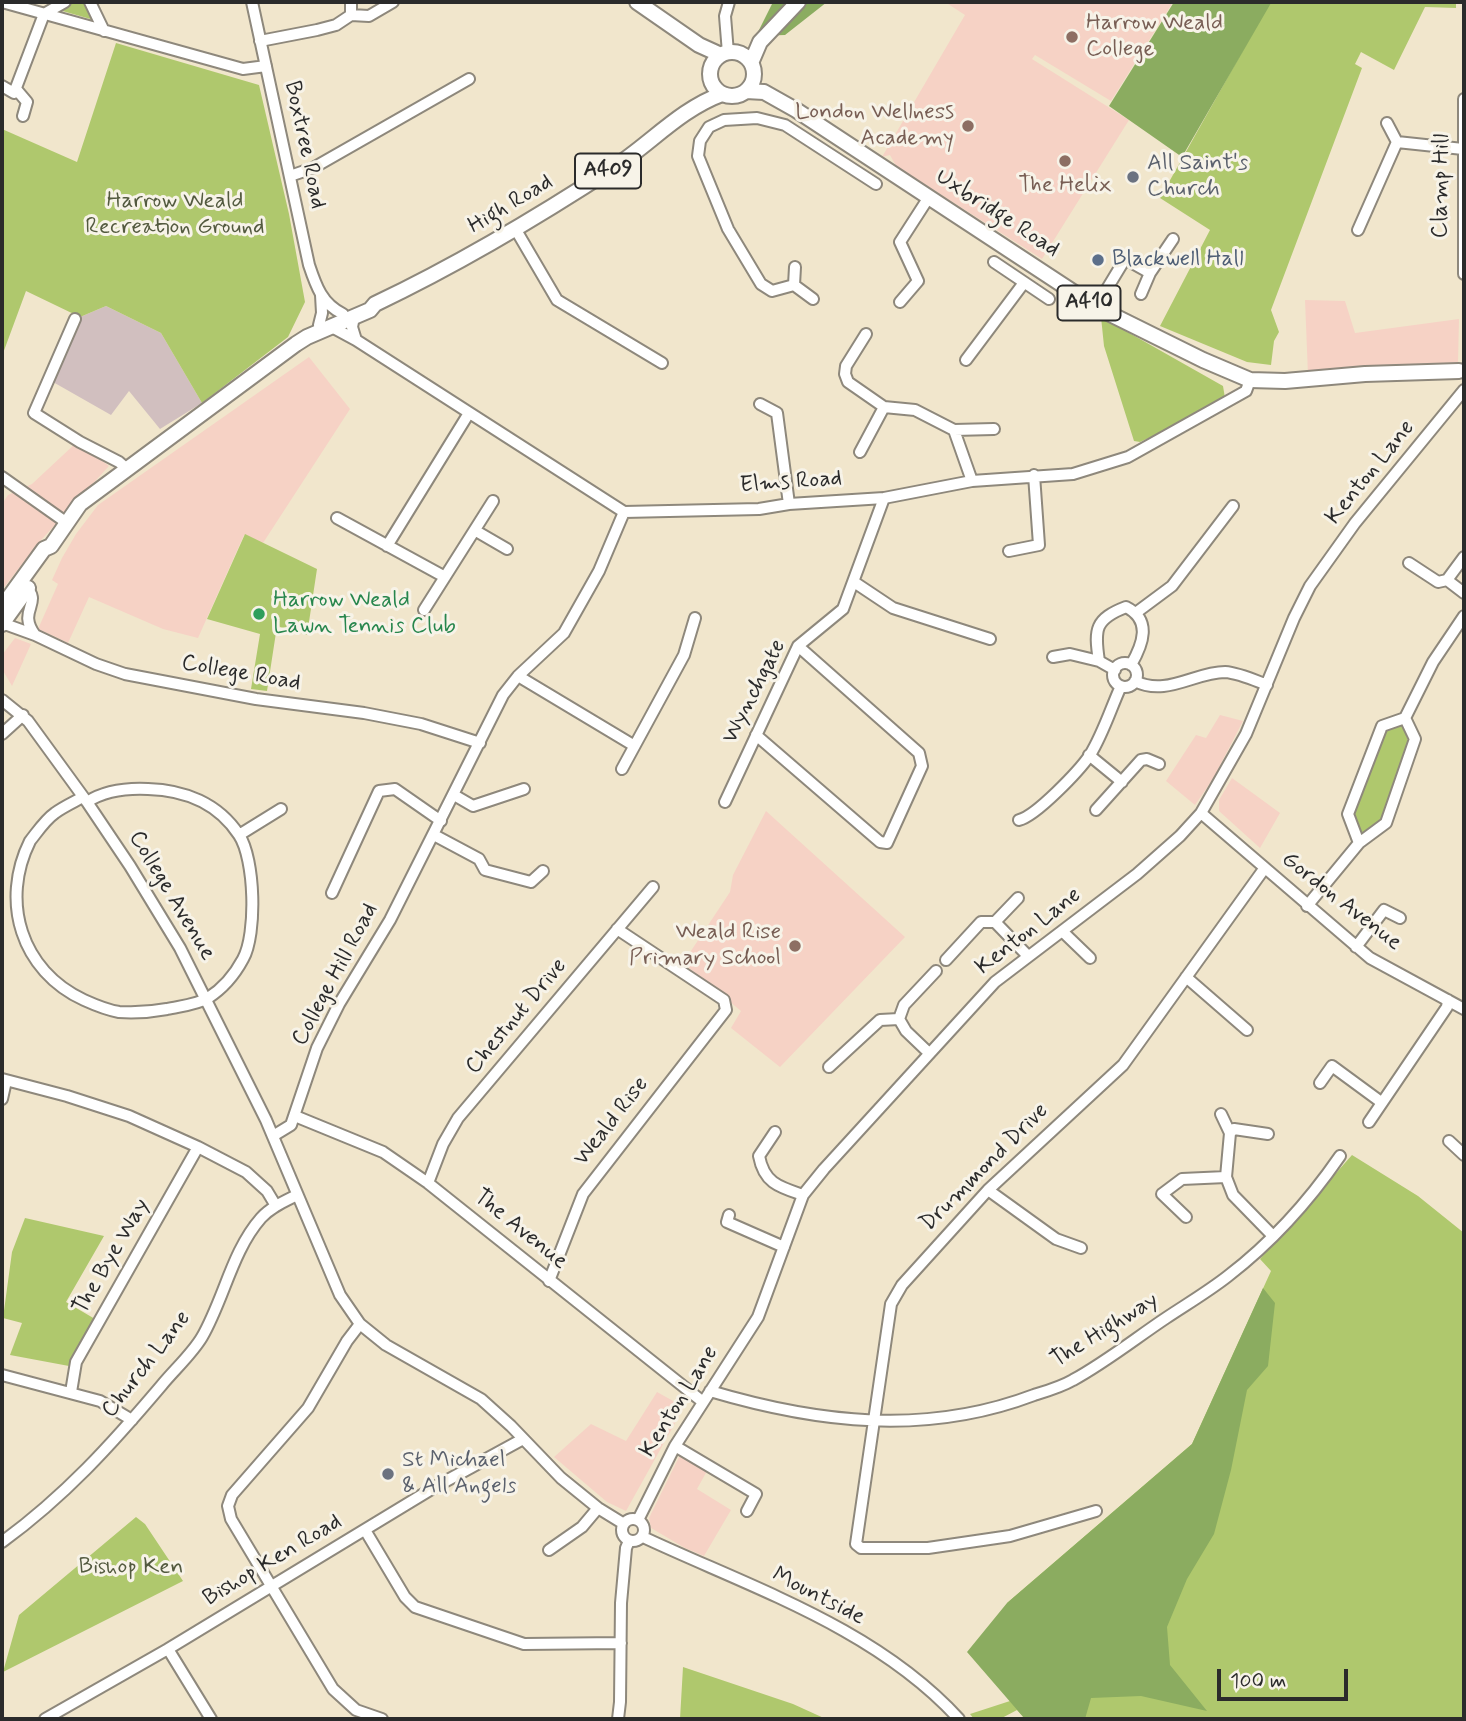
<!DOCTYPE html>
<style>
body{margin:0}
#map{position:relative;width:1466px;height:1721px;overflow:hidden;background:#f1e6cc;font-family:Mynerve,sans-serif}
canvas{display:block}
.frame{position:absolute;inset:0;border:4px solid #2b2b2b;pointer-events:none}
.scale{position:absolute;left:1217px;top:1669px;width:131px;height:32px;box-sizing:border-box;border:4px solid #2b2b2b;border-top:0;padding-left:9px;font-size:21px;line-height:24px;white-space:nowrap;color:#2b2b2b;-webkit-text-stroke:5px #f7f3e8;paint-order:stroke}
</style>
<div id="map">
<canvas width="1466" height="1721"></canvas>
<div class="frame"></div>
<div class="scale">100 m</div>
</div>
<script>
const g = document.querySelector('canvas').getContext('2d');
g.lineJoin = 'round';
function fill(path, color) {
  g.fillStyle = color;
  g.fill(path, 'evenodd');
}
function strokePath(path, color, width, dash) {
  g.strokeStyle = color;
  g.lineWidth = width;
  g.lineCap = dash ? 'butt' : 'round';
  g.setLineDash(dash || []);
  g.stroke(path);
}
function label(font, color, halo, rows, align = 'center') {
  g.font = font + ' Mynerve,sans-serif';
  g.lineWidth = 6;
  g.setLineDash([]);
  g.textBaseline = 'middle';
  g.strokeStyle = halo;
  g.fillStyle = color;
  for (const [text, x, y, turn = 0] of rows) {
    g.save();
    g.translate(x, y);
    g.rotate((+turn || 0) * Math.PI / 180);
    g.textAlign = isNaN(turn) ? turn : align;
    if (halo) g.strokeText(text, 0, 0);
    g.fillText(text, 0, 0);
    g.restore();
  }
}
const built = new Path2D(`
 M945 2H1173L1111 101 1035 55 1032 59 1129 120 1042 259 896 166 890 155 882 157 965 15Z
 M1305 300 1345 301 1355 333 1459 319 1458 363 1308 375Z
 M309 357 350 409 263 543 244 535 198 638 163 629 89 597 68 643 38 629 58 584 52 580 62 558 76 534 98 505Z
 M77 442 109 466 42 539 2 590V504L8 495 32 484Z
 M15 638 31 644 12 686 2 669V655Z
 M1220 715 1243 721 1213 779 1195 805 1166 781 1196 735 1206 738Z
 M1232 778 1280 813 1260 848 1219 811V800Z
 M766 811 905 937 780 1067 731 1028 741 1011 683 963 730 892 733 875Z
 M657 1392 684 1407 626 1511 607 1502 554 1457 591 1424 626 1441Z
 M680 1455 707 1471 697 1489 731 1510 704 1556 685 1548 651 1528 649 1518Z`);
const industrial = new Path2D(`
 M106 306 161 333 202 403 160 429 129 391 111 415 53 382 80 317Z`);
const green = new Path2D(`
 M71 2H86L94 20 59 10Z
 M1270 2H1456V8L1425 7 1394 70 1361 52 1355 64 1362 68 1271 310 1279 332 1274 341 1271 365 1247 362 1160 326 1210 230 1160 198Z
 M116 43 259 85 289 214 305 302 288 337 202 403 161 333 106 306 80 317 26 291 2 356V129L77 162Z
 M1101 317 1223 386 1225 398 1204 412 1140 442 1134 441 1104 346Z
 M245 534 317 569 307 635 277 626 267 691 251 689 260 634 207 619Z
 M1402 724 1410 746 1383 818 1362 836 1351 813 1385 730Z
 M1352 1155 1418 1196 1464 1233V1719H1025L1017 1710 1000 1719H974L970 1714 1010 1701 1007 1603 1192 1444 1271 1271 1260 1259Z
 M25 1218 104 1236 66 1302 95 1319 69 1366 10 1355 22 1323 3 1318 12 1252Z
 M136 1517 145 1524 183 1581 3 1672 19 1615Z
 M683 1667 793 1704 826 1719H680Z`);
const forest = new Path2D(`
 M773 2H827L785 35 756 36Z
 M1174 2 1271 3 1182 157 1109 106Z
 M1263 1288 1275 1303 1268 1366 1247 1390 1231 1470 1214 1534 1187 1579 1167 1627 1170 1665 1207 1711 1141 1696 1091 1698 1085 1719H1025L967 1652 1007 1603 1192 1444Z`);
const minor = new Path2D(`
 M2 2 243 69 266 66
 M90 2 104 31
 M252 2 309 265C316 286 322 304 343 314
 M351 15 369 16 393 2
 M260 41 317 30 336 25 351 15V2
 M728 53 725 16 729 2
 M2 86 14 93 44 14 65 2
 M16 89 27 102 23 116
 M1464 99V274
 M1387 123 1397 142
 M290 176 313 168 469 79
 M516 230 557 300 662 363
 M1358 230 1397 142 1463 149
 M994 262 1049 299
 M795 267 794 285 772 291 761 284 728 229 698 156 700 141 709 127 724 120 757 118 785 125 876 184
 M794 285 813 299
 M1141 294 1150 273 1173 239
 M900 302 918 281 900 242 929 197
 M1096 307 1125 259 1150 273
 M354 317 352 327 356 340 624 512 759 509 789 504 884 498 972 481 1073 474 1128 457 1246 391 1250 380
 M75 319 34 413 80 442 119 462 127 469
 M319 325 322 313 321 295
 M332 327 356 340
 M866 334 846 366 845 374 848 382 884 407 915 410 954 430 972 481
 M966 360 1023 284
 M760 404 777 413 789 504
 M954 430 994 429
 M860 452 884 407
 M2 477 67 523
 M337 518 445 577
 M476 531 507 549
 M387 546 469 413
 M1009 551 1039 545 1034 475
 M1409 563 1438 582 1447 580 1464 557
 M1447 580 1464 593
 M854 582 893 608 990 639
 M24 585C45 604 16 609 35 635
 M424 610 493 501
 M1137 612 1172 586 1233 506
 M2 623 35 635 96 664 125 674 256 699 364 713 421 724 480 743
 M1053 657 1070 654 1099 661
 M1113 675a12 12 0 1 1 24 0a12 12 0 1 1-24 0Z
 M1115 670 1099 661C1094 629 1095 619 1126 607 1152 620 1143 644 1131 665
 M518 676 633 745
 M1135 681C1166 697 1195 672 1225 672 1239 673 1254 680 1267 685
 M2 700 28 721 87 802 130 866 180 948 266 1120 340 1295 360 1324 386 1345 481 1399 511 1426 561 1478 598 1508 624 1524
 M2 734 23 715
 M756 735 880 842 887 843 922 766 919 753 798 646
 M1089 755 1122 782
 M622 769 684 655 695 618
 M454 795 473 806 524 789
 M83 797C74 802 63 807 55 813 45 820 38 831 30 841 0 901 21 971 84 1000 95 1005 107 1010 119 1012 135 1013 151 1012 167 1009 180 1006 196 1005 208 998 222 989 235 974 243 959 257 934 255 859 239 835 218 803 184 790 148 789 127 788 104 791 87 802
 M725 802 798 646 843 609 884 498
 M1096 810 1141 760 1147 759 1159 764
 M1201 813 1370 958 1464 1009
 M1019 820C1036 816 1079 771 1090 755 1103 734 1111 708 1121 686
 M239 835 281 809
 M434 835 479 859 485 870 531 882 543 871
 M1359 843 1348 814 1382 726 1405 718 1433 662 1464 616
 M332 893 379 791 395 789 441 821
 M1307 906 1359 843 1386 823 1415 739 1405 718
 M995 922 1028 956
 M1062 931 1090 958
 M1356 947 1384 910 1400 918
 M946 960 981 922H995L1018 898
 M1186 977 1247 1030
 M899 1019 906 1031 929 1053
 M829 1067 880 1020 899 1019 904 1005 936 971
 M2 1079 67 1096 129 1116 198 1147 246 1172 267 1191 276 1206
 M1320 1083 1332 1066 1381 1102
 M2 1099 6 1081
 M1221 1114 1230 1133 1226 1177 1233 1195 1273 1236
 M295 1116 383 1152 428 1183 703 1402
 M1369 1122 1447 1007 1448 1000
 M775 1132 759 1156C764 1183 779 1187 803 1195
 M1230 1133 1234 1129 1268 1134
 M273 1136 291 1125 317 1048 339 1004 390 920 503 695 518 676 564 633 599 571 624 512
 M1449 1141 1464 1155
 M428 1183 443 1144 458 1118 653 887
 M988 1190 1056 1239 1081 1248
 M729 1215 727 1222 784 1247
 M1186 1217 1162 1194 1182 1179 1226 1177
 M549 1281 583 1194 726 1010 724 1000 617 929
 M360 1324 347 1341 308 1408 232 1495 228 1506 231 1519 333 1689 356 1710 382 1719
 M2 1375 100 1401 132 1420
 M710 1391C818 1423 926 1436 1034 1395 1047 1391 1061 1387 1073 1380 1106 1362 1136 1338 1166 1318 1187 1304 1209 1291 1228 1276 1271 1243 1309 1201 1340 1156
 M71 1392 76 1362 198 1147
 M675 1446 756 1494 747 1511
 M1096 1511 1010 1536 928 1548H861L856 1544 891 1304 902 1285 988 1190 1123 1065 1264 869
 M622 1530a11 11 0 1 1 22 0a11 11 0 1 1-22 0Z
 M638 1520 675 1446 758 1317 803 1195 824 1169 995 982 1137 874 1180 836 1201 813 1246 734 1294 618 1310 586 1355 523 1464 390
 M365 1530 405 1597 415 1607 524 1644 621 1643
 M643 1537C752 1588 876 1628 959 1719
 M2 1542C65 1496 111 1445 161 1386 174 1370 192 1354 202 1337 224 1299 232 1251 261 1218 271 1207 285 1201 297 1195
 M549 1550 582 1527 598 1508
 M168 1649 211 1719
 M45 1719 168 1649 435 1487 523 1439
 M618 1719 620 1702 621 1603 626 1548 629 1541`);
const major = new Path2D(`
 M637 2 699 45 721 55
 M710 74a22 22 0 1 1 44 0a22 22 0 1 1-44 0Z
 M751 63 760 42 798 2
 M746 91 764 92 796 110 1096 307 1203 360 1250 380 1285 381 1365 374 1459 371
 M2 607 44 549 51 546 80 504 296 344 307 337 370 310 375 304C459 264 538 217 616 166 652 142 681 109 722 94
 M2 624 28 588`);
const markers = [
 [1072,37,7,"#8d6e63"],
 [968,126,7,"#8d6e63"],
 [1065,161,7,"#8d6e63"],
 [1133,177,7,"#6b7280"],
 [1098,260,7,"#5c6f8a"],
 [259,614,7,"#2e9e5b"],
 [795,946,7,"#8d6e63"],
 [388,1474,7,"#6b7280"]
];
const shields = [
 [608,171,66],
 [1089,303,63]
];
const shieldNames = [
 ["A409",608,171],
 ["A410",1089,303]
];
const educationNames = [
 ["Harrow Weald",1086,24,"left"],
 ["College",1086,50,"left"],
 ["London Wellness",954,113],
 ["Academy",954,139],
 ["The Helix",1065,186,"center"],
 ["Weald Rise",781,933],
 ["Primary School",781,959]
];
const streetNames = [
 ["Boxtree Road",304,145,78],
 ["Clamp Hill",1442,186,-89],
 ["High Road",511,205,-31],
 ["Uxbridge Road",997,214,33],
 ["Kenton Lane",1371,473,-51],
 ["Elms Road",791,483,-4],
 ["College Road",241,674,10],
 ["Wynchgate",755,692,-63],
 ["College Avenue",171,896,59],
 ["Gordon Avenue",1341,902,38],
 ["Kenton Lane",1029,932,-38],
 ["College Hill Road",336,975,-62],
 ["Chestnut Drive",517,1017,-50],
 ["Weald Rise",612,1122,-52],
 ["Drummond Drive",985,1168,-45],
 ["The Avenue",520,1230,39],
 ["The Bye Way",112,1257,-60],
 ["The Highway",1105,1331,-32],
 ["Church Lane",147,1365,-52],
 ["Kenton Lane",680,1402,-58],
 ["Bishop Ken Road",273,1561,-31],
 ["Mountside",818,1597,27]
];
const worshipNames = [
 ["All Saint's",1147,164],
 ["Church",1147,190],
 ["St Michael",402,1461],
 ["& All Angels",402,1487]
];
const parkNames = [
 ["Harrow Weald",175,202],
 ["Recreation Ground",175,228],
 ["Bishop Ken",131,1568]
];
const serviceNames = [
 ["Blackwell Hall",1112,260]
];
const leisureNames = [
 ["Harrow Weald",273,601],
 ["Lawn Tennis Club",273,627]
];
fill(built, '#f6d2c5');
fill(industrial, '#d1bfbf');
fill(green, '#afc86d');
fill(forest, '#8bac60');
strokePath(minor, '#8e887c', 14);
strokePath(major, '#8e887c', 18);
strokePath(minor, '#fff', 10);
strokePath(major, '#fff', 14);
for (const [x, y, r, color] of markers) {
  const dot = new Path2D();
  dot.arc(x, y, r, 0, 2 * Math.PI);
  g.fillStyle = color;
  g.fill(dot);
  strokePath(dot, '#f7f3e8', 2.5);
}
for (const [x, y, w] of shields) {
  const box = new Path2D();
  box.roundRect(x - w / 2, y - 17.5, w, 35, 5);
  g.fillStyle = '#f7f3e8';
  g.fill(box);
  strokePath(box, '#2b2b2b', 2);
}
label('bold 21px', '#2b2b2b', null, shieldNames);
label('23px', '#785e54', '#f7f3e8', educationNames, 'right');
label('23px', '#2b2b2b', '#f7f3e8', streetNames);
label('23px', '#5b616d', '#f7f3e8', worshipNames, 'left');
label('23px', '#535a3f', '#f7f3e8', parkNames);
label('23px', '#4e5e75', '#f7f3e8', serviceNames, 'left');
label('23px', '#27864d', '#f7f3e8', leisureNames, 'left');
</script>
